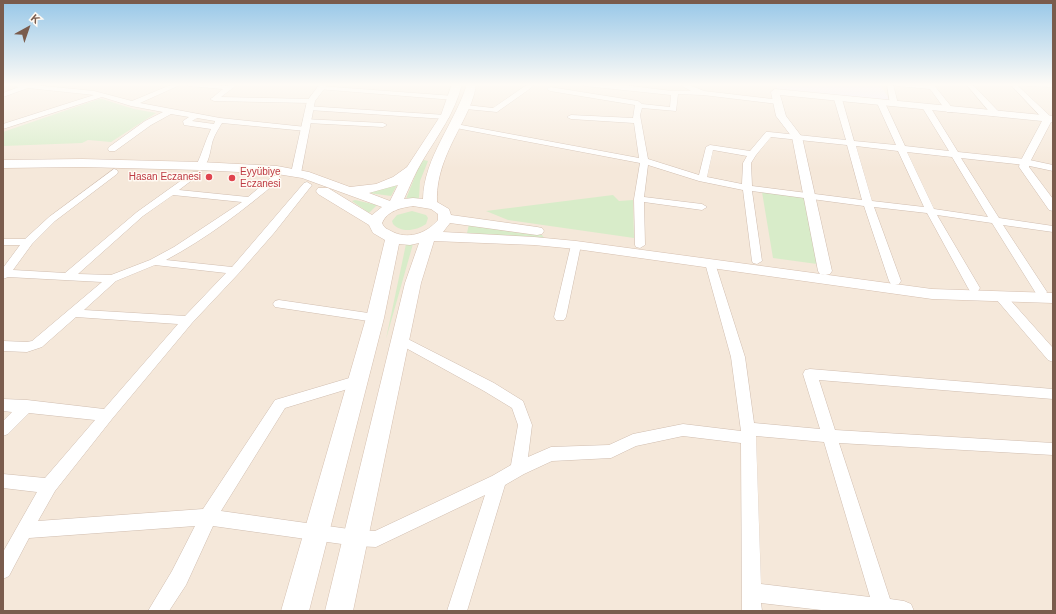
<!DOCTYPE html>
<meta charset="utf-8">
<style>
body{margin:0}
#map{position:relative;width:1056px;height:614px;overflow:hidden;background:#fdf6ec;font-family:Helvetica,sans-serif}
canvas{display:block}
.frame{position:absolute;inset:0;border:4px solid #7a5c4d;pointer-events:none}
.north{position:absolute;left:8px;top:8px;width:40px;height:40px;-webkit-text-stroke:3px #fffaf3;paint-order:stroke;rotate:40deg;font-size:11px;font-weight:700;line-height:16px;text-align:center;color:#7a5c4d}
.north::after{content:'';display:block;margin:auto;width:14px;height:18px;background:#7a5c4d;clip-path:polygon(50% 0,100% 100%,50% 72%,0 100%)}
</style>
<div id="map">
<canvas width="1056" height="614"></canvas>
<div class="frame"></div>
<div class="north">K</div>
</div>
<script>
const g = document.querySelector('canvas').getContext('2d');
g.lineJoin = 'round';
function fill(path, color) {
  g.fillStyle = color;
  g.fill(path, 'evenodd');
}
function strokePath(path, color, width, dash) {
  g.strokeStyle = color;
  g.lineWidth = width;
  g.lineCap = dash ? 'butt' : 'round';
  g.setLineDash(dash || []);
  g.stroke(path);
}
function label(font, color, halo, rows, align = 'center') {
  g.font = font + ' Helvetica,sans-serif';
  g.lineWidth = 3;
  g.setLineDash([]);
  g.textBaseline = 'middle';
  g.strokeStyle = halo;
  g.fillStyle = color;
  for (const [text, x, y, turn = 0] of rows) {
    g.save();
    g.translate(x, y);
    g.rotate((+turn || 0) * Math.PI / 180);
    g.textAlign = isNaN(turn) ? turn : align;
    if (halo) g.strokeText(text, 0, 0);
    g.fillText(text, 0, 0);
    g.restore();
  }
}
const residential = new Path2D(`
 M3 84H1053V611H3Z`);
const education = new Path2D(`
 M776 84H880L891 102 778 92Z`);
const green = new Path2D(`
 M99 99H102L134 109 156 113 111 142 88 140 82 143 3 146V132Z
 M424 160 428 161 420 181 419 198 418 200 406 199 421 161Z
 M397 185 391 196 369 193V192Z
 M762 192 804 197 817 264 773 258Z
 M613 195 619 201 633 200 634 238 508 220 486 211Z
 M355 200 377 205 369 213 352 201Z
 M412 211 426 215 428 218 426 224C416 231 401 233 393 224L392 221 397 215Z
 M469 224 515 232 542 235 544 238 467 233Z
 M406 244H413L386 339Z`);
const minor = new Path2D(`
 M7 84H24L94 91 132 101 173 84H181L180 85 140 103 220 118 306 127 310 129 306 131 222 123C219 128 215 134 213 140 210 148 210 166 200 169L196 166C202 154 205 141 211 129L184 125 183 121 189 117 171 114 151 125 115 151H109L108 149 109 147 145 121 163 112 131 106 102 97 3 129V124L94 95 28 88 3 97V93L19 87ZM197 118 215 121 214 124 192 121Z
 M186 84H204L228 86 231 84H238L221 97 311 99 315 101 311 103 214 101 210 99 212 98 223 89 189 86Z
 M528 84H534L531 88 497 112 466 109 462 107 466 105 493 108Z
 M582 84H615L672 91H691L679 84H687L704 91 781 100 782 102 778 104 703 95 678 94 676 111 642 108 640 115 648 159 699 175 706 147 710 145 750 151 766 132H769L846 140 834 99 838 97 842 99 854 141 896 145 877 103 881 101 885 103 905 146 949 151 922 107 926 105H929L958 152 1025 159 1053 165V171L1025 165 961 158 999 218 1053 226V232L1003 225 1047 292 1045 295H1037L992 223 937 215 980 288 978 291H970L968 288 927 213 874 207 901 281 899 284H891L889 281 864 206 752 191 762 261 757 264 753 263 752 261 743 190 699 181 648 165 644 197 702 204 707 207 702 210 644 202 645 245 640 248 636 247 635 245 634 199 640 163 456 128 452 126 456 124 639 158 634 123 571 119 567 117 571 115 633 118 635 105 550 91 547 89 550 87 638 101 642 104 670 107 671 95 585 86ZM771 137 847 145 862 200 752 186 751 163 756 155ZM856 146 898 151 924 207 872 201ZM713 150 747 156 743 163 742 184 707 177ZM907 152 952 157 988 217 934 209Z
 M887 84H893L898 104 897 106H894L890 104Z
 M894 84H933L954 110 953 112H947L930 89 897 86Z
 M966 84H972L999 112V116H993Z
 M1010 84H1016L1051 117V121H1045Z
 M1025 84H1053V87L1028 86Z
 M320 86 454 96 457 98 454 100 318 89 317 88Z
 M306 106 446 115 450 117 446 119 309 110H306Z
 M304 119 383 123 387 125 383 127 307 123 303 121Z
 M114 169 117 170 118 172 117 174 55 221 32 244 13 270 65 273 137 212 193 172H199L200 174 179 190 248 197 273 176H279L280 178 279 180C244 210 207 238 166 260L232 267 304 183 307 182 312 185 274 233 239 273 192 323 112 419 55 491 38 521 203 509 275 400 356 376 361 377 363 381 361 385 285 408 221 511 356 530 375 531 492 476 511 465 518 425 512 408 484 391 395 342 394 339 395 336 400 335 494 383 523 401 532 425 528 457 551 447 609 445 633 434 683 424 741 431 731 357 705 263 710 260 715 263 745 357 754 423 820 429 803 374 805 370 810 369 1053 389V399L819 380 835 430 1053 443V455L839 443 890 599 904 601 911 604 914 611H830L761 603 762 611H742L741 443 683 436 636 446 611 458 552 461 524 474 505 485 467 611H447L485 495 376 547 356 546 213 526 186 585 169 611H148L172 571 195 526 29 538 9 576 3 579V552L37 492 3 488V474L45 478 95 420 29 413 8 434 3 436V421L12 412 3 411V399L27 400 104 409 178 324 76 317 42 347 27 352 3 351V341L27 342 32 341 102 282 8 277 3 279V268L20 245H3V239H25L49 217ZM173 195 242 202 174 247 150 260 111 275 78 274 143 216ZM155 265 226 273 185 316 84 310 116 281ZM756 436 824 442 870 597 761 584Z
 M576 242 581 245 566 317 564 320H556L554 317 571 245Z
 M1000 292 1004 293 1053 348V362L1048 360 996 299 994 296 996 293Z
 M279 300 375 314 379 315 381 318 379 321 375 322 275 307 273 304 275 301Z`);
const tertiary = new Path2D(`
 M320 84H328L315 101 301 173 300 175H292L291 173 307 101Z
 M775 89 1053 116V122H1051L1030 162 1029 167 1053 199V211L1049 210 1019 167 1020 162 1042 121 780 95 786 116 802 137 832 271 830 274 825 275 820 274 818 271 792 137 776 116 771 92Z`);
const secondary = new Path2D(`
 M452 84H462C455 113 438 135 423 160 415 173 410 186 404 199L413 198 423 199C424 157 455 123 467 84H476C475 96 469 109 463 121 450 147 436 171 437 202L449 209 451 215 537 227 542 228 544 231 542 234 537 235 450 223 443 232 534 237 576 241 932 289 1053 293V303L932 299 576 249 534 245 434 241 421 283 353 611H325L405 283 419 243 410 245 399 244 384 318 309 611H281L366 318 385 240 373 233 369 225 318 194 316 191 318 188H328L372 215 382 207 302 178 277 174 200 170 82 167 3 168V160L82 159 200 162 277 166 309 172 350 187 376 184 393 177 407 167 441 115ZM398 185 390 201 369 193ZM413 206 431 209 438 214V220C426 234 407 240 391 231 387 229 384 228 382 223 388 210 401 208 413 206Z`);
const markers = [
 [209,177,4,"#e0444e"],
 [232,178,4,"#e0444e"]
];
const farHealthnames = [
 ["Eyyübiye",240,172],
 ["Eczanesi",240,184],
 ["Hasan Eczanesi",201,177,"right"]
];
fill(residential, '#f5e8da');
fill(education, '#f3e8fa');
fill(green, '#d8ecc9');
strokePath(minor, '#d1beb0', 1);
strokePath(tertiary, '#d1beb0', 1);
strokePath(secondary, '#d6c0b0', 1);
fill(minor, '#fff');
fill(tertiary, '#fff');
fill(secondary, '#fff');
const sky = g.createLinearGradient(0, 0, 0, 169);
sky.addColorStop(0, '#97c7e8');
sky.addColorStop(0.5, '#fefbf6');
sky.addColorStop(1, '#fefbf600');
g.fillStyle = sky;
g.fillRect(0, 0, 1056, 169);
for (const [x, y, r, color] of markers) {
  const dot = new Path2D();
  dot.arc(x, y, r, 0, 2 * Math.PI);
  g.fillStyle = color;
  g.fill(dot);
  strokePath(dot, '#fffaf3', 1.5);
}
label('10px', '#be3a42', '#fffaf3', farHealthnames, 'left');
</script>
